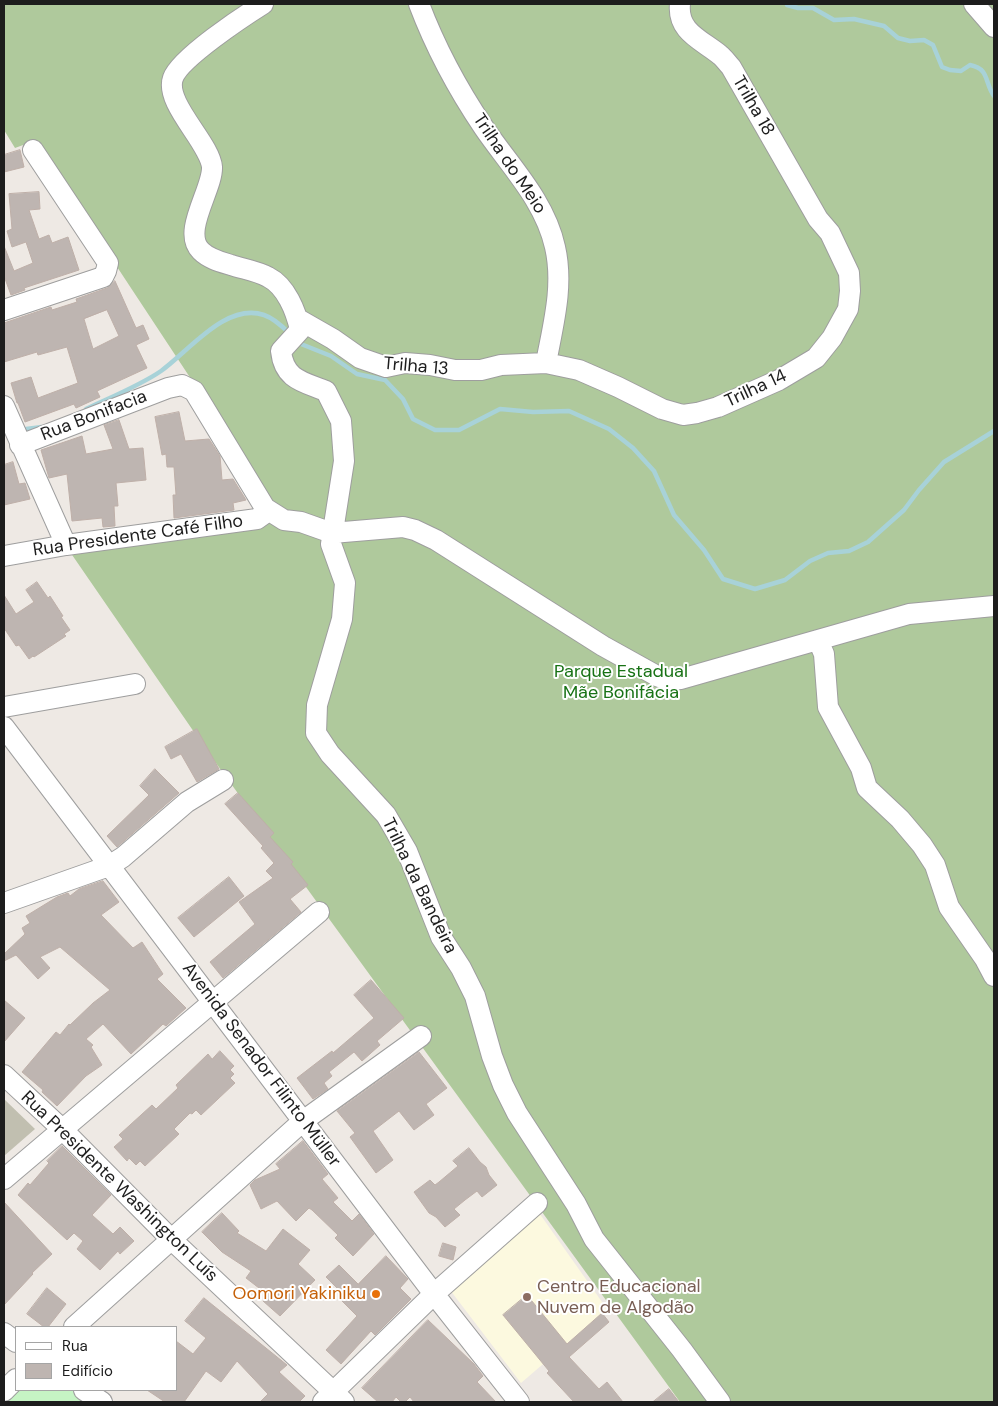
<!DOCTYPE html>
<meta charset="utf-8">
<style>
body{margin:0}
#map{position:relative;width:998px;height:1406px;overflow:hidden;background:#eee9e4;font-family:"DM Sans",sans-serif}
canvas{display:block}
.frame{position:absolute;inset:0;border:5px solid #1d1d1d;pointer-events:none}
.legend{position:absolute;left:15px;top:1326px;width:162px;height:65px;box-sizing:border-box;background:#fff;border:1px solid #a5a5a5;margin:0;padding:6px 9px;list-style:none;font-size:15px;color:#1d1d1d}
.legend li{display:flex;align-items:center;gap:10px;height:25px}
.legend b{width:25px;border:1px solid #a5a5a5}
</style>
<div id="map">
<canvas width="998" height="1406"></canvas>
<div class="frame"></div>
<ul class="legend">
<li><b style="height:6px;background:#fff"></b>Rua</li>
<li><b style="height:14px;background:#beb5b1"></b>Edifício</li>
</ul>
</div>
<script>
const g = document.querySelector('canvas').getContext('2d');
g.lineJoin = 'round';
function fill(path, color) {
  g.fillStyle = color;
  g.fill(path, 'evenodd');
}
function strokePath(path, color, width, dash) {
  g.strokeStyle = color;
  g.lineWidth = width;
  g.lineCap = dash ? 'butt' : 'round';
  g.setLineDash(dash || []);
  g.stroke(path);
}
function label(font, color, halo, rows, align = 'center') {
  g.font = font + ' "DM Sans",sans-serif';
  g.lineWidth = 4;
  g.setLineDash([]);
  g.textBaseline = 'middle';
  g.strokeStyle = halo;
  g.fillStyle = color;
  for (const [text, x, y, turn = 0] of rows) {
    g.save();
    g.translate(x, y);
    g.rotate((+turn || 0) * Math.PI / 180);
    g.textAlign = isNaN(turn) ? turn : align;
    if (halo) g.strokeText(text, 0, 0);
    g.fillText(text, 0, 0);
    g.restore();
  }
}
const education = new Path2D(`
 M537 1210 607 1309 521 1383 447 1286Z`);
const construction = new Path2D(`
 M4 1099 35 1129 4 1156Z`);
const forest = new Path2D(`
 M4 4H994V1402H680L205 748 68 549 284 520 34 141 15 148 4 130Z`);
const park = new Path2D(`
 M16 1390H71L90 1402H4V1398Z`);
const stream = new Path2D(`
 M787 5 798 8H813L834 20 854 19 884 26 898 38 910 41 924 40 933 45 942 67 950 70 961 71 970 65C990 69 984 82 994 96
 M297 340 301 344 331 356 357 374 385 380 403 399 413 419 435 430H459L500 409 533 412 569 411 609 429 633 448 654 471 674 515 704 550 723 579 755 589 785 580 810 561 828 553 849 551 868 542 904 510 919 490 944 462 994 431
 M86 409C109 398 141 385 161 371 189 351 226 302 264 315 273 318 282 326 289 333
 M26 429 42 427`);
const building = new Path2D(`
 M20 150 24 167 4 172V155Z
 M39 192 40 209 29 210 39 239 49 235 52 243 68 237 79 270 24 288 25 290 11 295 4 276V246L14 271 33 263 26 242 12 247 7 231 12 229 9 194Z
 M115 281 136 328 143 325 149 339 136 345 147 368 97 391 100 397 76 408 74 404 25 422 18 403H17L11 383 31 377 38 398 78 383 67 347 38 355 37 352 4 362V323L51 307 52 310 77 302 76 299 107 288ZM107 310 119 336 93 349 84 319Z
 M179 412 185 441 209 439 220 456 222 480 233 479 246 500 233 503 234 510 174 518 173 495H176L174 467H167L166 454 162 455 155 417Z
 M119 420 129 449 143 448 146 480 116 483 118 506H114L115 526 103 527 102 518 72 521 67 474 49 478 41 450 82 436 86 454 113 449 104 425Z
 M13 462 19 484 25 483 30 499 4 505V465Z
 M37 582 48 598 50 596 63 616 61 617 70 630 64 634 66 636 34 657 33 656 29 659 19 645 16 646 4 628V595L16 614 34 602 26 590Z
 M197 729 219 769 197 782 181 754 171 759 165 747Z
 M155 769 179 793 117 847 107 836 149 795 140 786Z
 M238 793 274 833 270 837 293 862 291 864 308 885 290 899 301 912 223 978 210 962 255 924 239 902 273 878 266 871 274 863 261 848 263 846 225 804Z
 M229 877 244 896 194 937 178 918Z
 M103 881 119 902 101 915 133 948 142 942 163 974 157 979 186 1008 166 1026 163 1024 131 1054 103 1024 86 1039 93 1045 91 1047 102 1065 86 1076 57 1106 42 1092 43 1090 22 1072 56 1032 60 1035 69 1024 70 1025 93 1003 110 990 60 947 40 957 50 968 38 979 16 955 4 961V954L25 934 22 928 30 923 26 916 57 897 68 893 70 896 79 889Z
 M371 980 404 1018 377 1041 380 1045 362 1061 354 1052 329 1072 332 1076 324 1083 328 1089 313 1099 297 1078 332 1051 333 1053 374 1018 354 995Z
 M4 1000 25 1018 4 1042Z
 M220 1051 234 1066 230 1070 234 1074 230 1078 235 1083 201 1115 196 1110 192 1114 190 1113 174 1129 179 1134 145 1166 140 1161 136 1165 129 1158 127 1161 114 1147 123 1139 119 1135 152 1105 156 1109 178 1088 176 1085 208 1054 212 1059Z
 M419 1052 447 1088 426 1104 434 1115 414 1130 399 1111 373 1131 393 1160 376 1173 350 1137 355 1133 337 1111Z
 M303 1141 328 1174 322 1179 338 1198 333 1202 352 1221 359 1214 374 1234 353 1256 335 1238 338 1235 312 1210 309 1208 296 1221 277 1201 261 1209 250 1185 255 1180 280 1169 276 1164Z
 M62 1146 111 1195 92 1215 113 1234 120 1227 134 1241 120 1254 118 1251 100 1270 77 1249 83 1241 74 1233 67 1240 18 1195 28 1183 30 1185 49 1163 47 1161Z
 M469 1148 480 1162 486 1167 489 1175 497 1185 482 1197 477 1191 465 1200 454 1209 460 1215 445 1227 436 1217 429 1213 414 1192 430 1180 435 1185 439 1182 458 1166 453 1161Z
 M4 1202 52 1254 32 1273 33 1274 4 1305Z
 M222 1213 239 1231 237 1233 266 1251 283 1229 310 1250 298 1264 315 1280 280 1316 263 1301 268 1295 246 1278 251 1271 222 1252 202 1232Z
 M443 1243 456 1247 453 1260 439 1256Z
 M386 1256 408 1279 400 1288 411 1299 375 1335 371 1331 341 1364 326 1350 357 1316 340 1299 344 1295 326 1277 339 1265 358 1284Z
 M47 1288 66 1304 48 1327H44L27 1314Z
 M527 1295 567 1344 602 1313 609 1322 569 1357 599 1389 607 1382 623 1402H574L547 1373 549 1371 503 1315Z
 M204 1298 287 1365 279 1372 305 1396 299 1402H260L268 1394 237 1361 221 1382 206 1371 184 1402H165L147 1390H176V1341L193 1354 206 1338 185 1321Z
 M428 1320 474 1364 483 1376 477 1382 496 1402H414L410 1397 405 1402H401L396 1397 392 1402H378L362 1388Z
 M669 1389 679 1402H653Z`);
const minor = new Path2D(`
 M263 4C244 16 180 58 173 78 164 103 210 143 212 167 213 189 181 232 201 251 209 259 221 262 231 265 243 269 257 271 268 277 286 286 296 311 300 330L281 351C284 380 304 382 326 391L341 421 344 461 331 544 345 583 342 619 317 705 316 733 330 754 386 815 407 851 441 937 461 968 475 996 492 1056 503 1085 517 1113 576 1204 594 1239 682 1350 720 1402
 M419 4C436 49 457 88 484 128 510 166 545 201 555 247 564 286 553 325 546 363
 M974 4 994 27
 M4 310 103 277 106 271 108 263 33 150
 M298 319 333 339 360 358 386 367 405 363 430 365 455 370H481L501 365 546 363 579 370 618 387 662 409 683 415 697 413 718 407 779 380 816 358 832 338 848 309 850 291 849 273 830 233 818 219 731 67C727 63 724 58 720 55 702 40 677 32 680 4
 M4 406 66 545
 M20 445 168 388 182 385 194 391 265 508 284 520 301 522 332 533 403 527 415 530 436 540 603 646 657 676 668 680 681 679 909 614 994 606
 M4 556 66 545 257 519 264 514 265 508
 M818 640 824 654 828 707 861 768 867 788 900 819 922 845 935 865 949 907 985 959 994 976
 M4 707 135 684
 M4 727 434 1294 519 1402
 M4 903 109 866 123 857 187 802 223 780
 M4 1075 62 1129 172 1240 344 1402
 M4 1179 319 912
 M74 1327 303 1121 421 1036
 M4 1333 16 1342
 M84 1390 102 1402
 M4 1391 16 1379
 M323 1402 434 1294 537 1203`);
const markers = [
 [376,1294,5,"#e8710a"],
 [527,1297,5,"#8d6e63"]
];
const streetNames = [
 ["Trilha 18",753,106,60],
 ["Trilha do Meio",509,164,56],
 ["Trilha 13",416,367,5],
 ["Trilha 14",756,389,-25],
 ["Rua Bonifacia",94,416,-21],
 ["Rua Presidente Café Filho",138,536,-8],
 ["Trilha da Bandeira",419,886,64],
 ["Avenida Senador Filinto Müller",261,1065,53],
 ["Rua Presidente Washington Luís",119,1187,44]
];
const parkNames = [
 ["Parque Estadual",621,672],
 ["Mãe Bonifácia",621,693]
];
const educationNames = [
 ["Centro Educacional",537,1287],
 ["Nuvem de Algodão",537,1308]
];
const foodNames = [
 ["Oomori Yakiniku",366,1294]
];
fill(education, '#fcf9df');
fill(construction, '#c1bfb0');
fill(forest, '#afc99c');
fill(park, '#c6f4c4');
strokePath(stream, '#a8d2d8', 4.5);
fill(building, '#beb5b1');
strokePath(building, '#beafa8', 1);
strokePath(minor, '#9e9e9e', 22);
strokePath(minor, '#fff', 20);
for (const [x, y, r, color] of markers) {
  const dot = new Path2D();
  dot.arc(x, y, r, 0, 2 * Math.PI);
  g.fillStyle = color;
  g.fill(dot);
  strokePath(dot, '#fff', 2);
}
label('18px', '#1d1d1d', '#fff', streetNames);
label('18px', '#187215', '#fff', parkNames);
label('18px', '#785e54', '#fff', educationNames, 'left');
label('18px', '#c56008', '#fff', foodNames, 'right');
</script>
